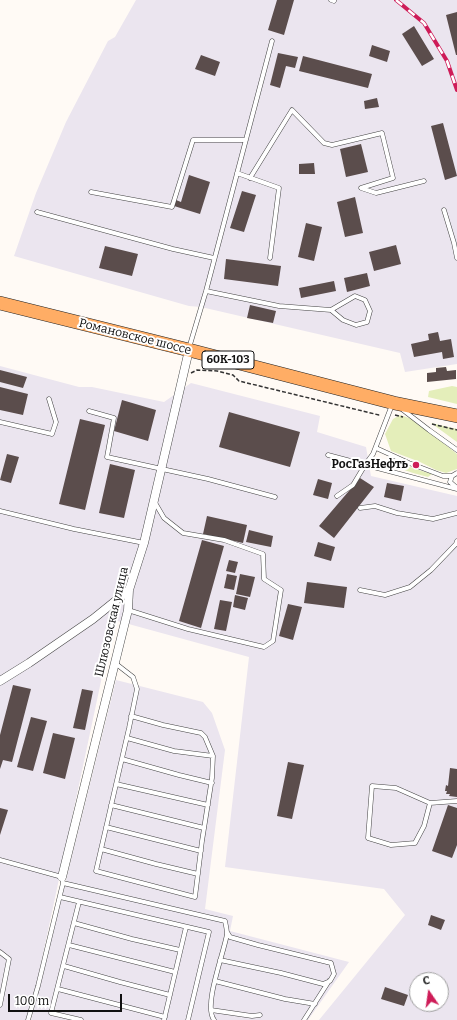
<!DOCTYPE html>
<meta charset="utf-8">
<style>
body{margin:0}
#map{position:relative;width:457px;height:1020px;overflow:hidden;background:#fffaf5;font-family:Bitter,serif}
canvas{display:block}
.north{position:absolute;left:409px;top:972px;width:40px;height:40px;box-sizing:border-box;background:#fff;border:1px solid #a0a0a0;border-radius:50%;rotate:347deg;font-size:11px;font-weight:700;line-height:16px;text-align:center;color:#111}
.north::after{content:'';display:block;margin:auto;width:14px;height:18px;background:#ce1c58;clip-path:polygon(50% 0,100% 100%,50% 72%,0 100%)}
.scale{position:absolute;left:8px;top:994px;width:114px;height:18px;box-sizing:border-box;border:2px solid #111;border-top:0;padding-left:5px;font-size:12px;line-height:14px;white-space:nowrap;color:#111;-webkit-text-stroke:3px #fff;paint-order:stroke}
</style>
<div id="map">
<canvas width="457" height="1020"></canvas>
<div class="north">С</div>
<div class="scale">100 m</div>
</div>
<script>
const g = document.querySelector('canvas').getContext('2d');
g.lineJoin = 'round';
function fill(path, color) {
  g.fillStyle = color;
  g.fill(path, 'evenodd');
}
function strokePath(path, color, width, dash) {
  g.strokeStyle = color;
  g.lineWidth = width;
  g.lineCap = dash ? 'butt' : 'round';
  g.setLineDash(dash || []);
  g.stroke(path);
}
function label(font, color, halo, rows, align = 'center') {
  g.font = font + ' Bitter,serif';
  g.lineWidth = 4;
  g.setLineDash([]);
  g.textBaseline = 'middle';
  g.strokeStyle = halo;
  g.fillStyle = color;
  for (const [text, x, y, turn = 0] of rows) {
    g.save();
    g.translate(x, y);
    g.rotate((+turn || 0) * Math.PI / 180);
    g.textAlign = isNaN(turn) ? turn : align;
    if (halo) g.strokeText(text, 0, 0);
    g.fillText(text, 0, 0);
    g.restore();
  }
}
const industrial = new Path2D(`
 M136 0H457V364L405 372 400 353 201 307 189 306 14 256 36 193 66 122 108 41 115 37Z
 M0 366 79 387H92L164 402 191 383 320 416 317 432 366 447 371 476 457 496V1020H319L405 915 384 889 225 867 249 657 114 620 29 1020H0ZM417 980H441V1004H417Z
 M116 680 203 702 212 713 225 750 205 909 233 916 230 931 349 962 308 1020H31Z`);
const green = new Path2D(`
 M452 386 457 387V404L428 397 429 391Z
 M400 415 415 420 457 454V469L446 473 436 470 420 462 391 451 385 434 393 419Z
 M431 423 457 429V442Z
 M398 463 422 471 432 474 428 477 413 473 393 466Z`);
const building = new Path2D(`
 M277 0H294L284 35 268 30Z
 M457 12V55H456L446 15Z
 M414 26 434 59 422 66 402 34Z
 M372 45 390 51 387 62 369 56Z
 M278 53 298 57 295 68 286 66 280 88 270 85Z
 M201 55 220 62 215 76 195 69Z
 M303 56 372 74 368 88 299 71Z
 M377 98 379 107 365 109 364 101Z
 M443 123 457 176 445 180 431 126Z
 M361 144 368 172 346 177 340 149Z
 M314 163 315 174H299V164Z
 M189 175 210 182 200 214 174 206 176 200 181 202Z
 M242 191 256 195 244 232 230 228Z
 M355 197 363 233 345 237 337 202Z
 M306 223 322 227 314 261 298 257Z
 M396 245 401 264 374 271 369 252Z
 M105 246 138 254 132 276 99 268Z
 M226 259 281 266 278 286 224 279Z
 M367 273 370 286 347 292 344 278Z
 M334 281 336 291 301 298 299 288Z
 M250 305 276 311 273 323 247 318Z
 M438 332 440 341 451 339 454 357 443 359 442 352 414 357 411 344 429 340 428 334Z
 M446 367 447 371 456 370V379L427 382V373L436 372V368Z
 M0 370 27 377 23 388 0 382Z
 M0 387 28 394 23 415 0 410Z
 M122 400 156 410 148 441 114 431Z
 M229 412 300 432 290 467 219 447Z
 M80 419 105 425 85 510 59 504Z
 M7 454 19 457 11 483 0 480Z
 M110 464 135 470 124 518 99 513Z
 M360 478 374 487 334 538 319 526Z
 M318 479 332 483 328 499 313 495Z
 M387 483 404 486 401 501 384 497Z
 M207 516 247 525 243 543 203 534Z
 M249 530 273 536 271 547 246 542Z
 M202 540 224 546 201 628 179 621Z
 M318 542 335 547 331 561 314 556Z
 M229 560 238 562 235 573 226 571Z
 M227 574 237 576 234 590 224 588Z
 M240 574 255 577 250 597 236 594Z
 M307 582 347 587 344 608 304 603Z
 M235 595 248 598 245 610 233 607Z
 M220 600 232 602 226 631 214 629Z
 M288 604 302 607 293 640 279 636Z
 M13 685 31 689 12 762 3 760 0 769V735Z
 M82 689 93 691 85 730 73 728Z
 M31 717 47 721 33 771 17 767Z
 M53 733 75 738 65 779 43 773Z
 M288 762 304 765 292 819 277 816Z
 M450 768 457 769V797L449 796 450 794H446L447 791H445L446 785 448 786Z
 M448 805 457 808V845L452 858 432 851Z
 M0 808 8 810 0 835Z
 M431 915 445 920 441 930 428 925Z
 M385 987 408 995 404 1006 381 999Z`);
const path = new Path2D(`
 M191 373 197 370 217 371 233 375 239 381 379 415H381
 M395 415 403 417
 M432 424 457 430`);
const service = new Path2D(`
 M331 0 334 1
 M237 173 279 188 270 258
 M250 178 292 110 324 143 332 145 382 133 393 178 361 188 376 193 424 181
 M91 192 172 207 193 140H246
 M444 210 454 243 457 258
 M37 212 173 249 214 258
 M206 291 279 306 331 310 355 296 365 300 370 311 367 322 356 325 343 320 331 310
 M189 348 206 291 272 41
 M403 410 429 430 457 450
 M89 411 114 418 107 457 208 479 275 497
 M0 422 52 434 56 422 49 399
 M376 448 409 463 443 476H452
 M328 455 457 489
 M457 473 452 476 450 482 457 488
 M337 496 353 485 365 465 373 454 392 405
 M360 508 375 506 397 513 433 519 457 513
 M0 511 74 529 144 543
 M360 590 385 595 410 587 431 570 456 544 457 541
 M128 610 188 629 264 647 273 641 281 590 264 579 263 554 224 540 183 533 164 518 154 501
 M115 663 133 677 137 689 129 728 96 871 195 897 202 841 212 778 213 756 205 737 201 733 163 725 131 716
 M127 738 174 751 213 756
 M122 759 179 775 212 783
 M116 784 208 805
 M430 803 424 826 415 843 391 845 368 838 372 786 396 788 430 803 457 801
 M111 805 204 828
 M106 827 201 851
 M101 849 156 864 198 874
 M0 860 62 877 63 883 38 986 28 1020
 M63 883 225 921C226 926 227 930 227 934 224 953 203 1005 214 1020
 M60 897 209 932 188 1020
 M79 902 51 1013 81 1020
 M74 923 132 939 180 950
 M69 945 175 972
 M0 952 9 959 0 1005
 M220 960 281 973 323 984 330 981 334 974 331 963 258 945 230 937 227 932
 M64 966 120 982 170 995
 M215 981 285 999 315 1004
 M58 989 165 1017
 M211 1010 252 1016 260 1015
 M164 1020 186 927
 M304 1020 329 981`);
const minor = new Path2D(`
 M0 681 29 663 93 619 129 590
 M62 877 128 610 129 590 144 543 189 350`);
const primary = new Path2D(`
 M0 303 189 350 394 403 457 416`);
const rail = new Path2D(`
 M396 0 424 23 447 61 457 90`);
const markers = [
 [416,465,4,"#ce1c58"]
];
const shields = [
 [228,360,52]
];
const shieldNames = [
 ["60К-103",228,360]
];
const streetNames = [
 ["Романовское шоссе",135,337,14],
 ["Шлюзовская улица",112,622,-77]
];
const poiNames = [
 ["РосГазНефть",408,465]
];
fill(industrial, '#ebe5ef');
fill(green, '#e4eeba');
fill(building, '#5b4d4c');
strokePath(service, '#444', 5);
strokePath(minor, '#444', 9);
strokePath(primary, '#222', 14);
strokePath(path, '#333', 1.5, [4, 2]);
strokePath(service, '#fff', 4);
strokePath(minor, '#fff', 8);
strokePath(primary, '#ffad65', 13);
strokePath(rail, '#ce1c58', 4);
strokePath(rail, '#fff', 2.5, [8]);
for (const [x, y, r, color] of markers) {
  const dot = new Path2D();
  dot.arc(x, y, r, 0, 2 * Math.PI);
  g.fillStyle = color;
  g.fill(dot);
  strokePath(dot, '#fff', 1.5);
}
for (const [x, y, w] of shields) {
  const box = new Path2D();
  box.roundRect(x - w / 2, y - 9, w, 18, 3);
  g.fillStyle = '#fff';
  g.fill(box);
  strokePath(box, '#111', 1);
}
label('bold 11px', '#111', null, shieldNames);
label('12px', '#111', '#fff', streetNames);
label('bold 12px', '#111', '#fff', poiNames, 'right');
</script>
